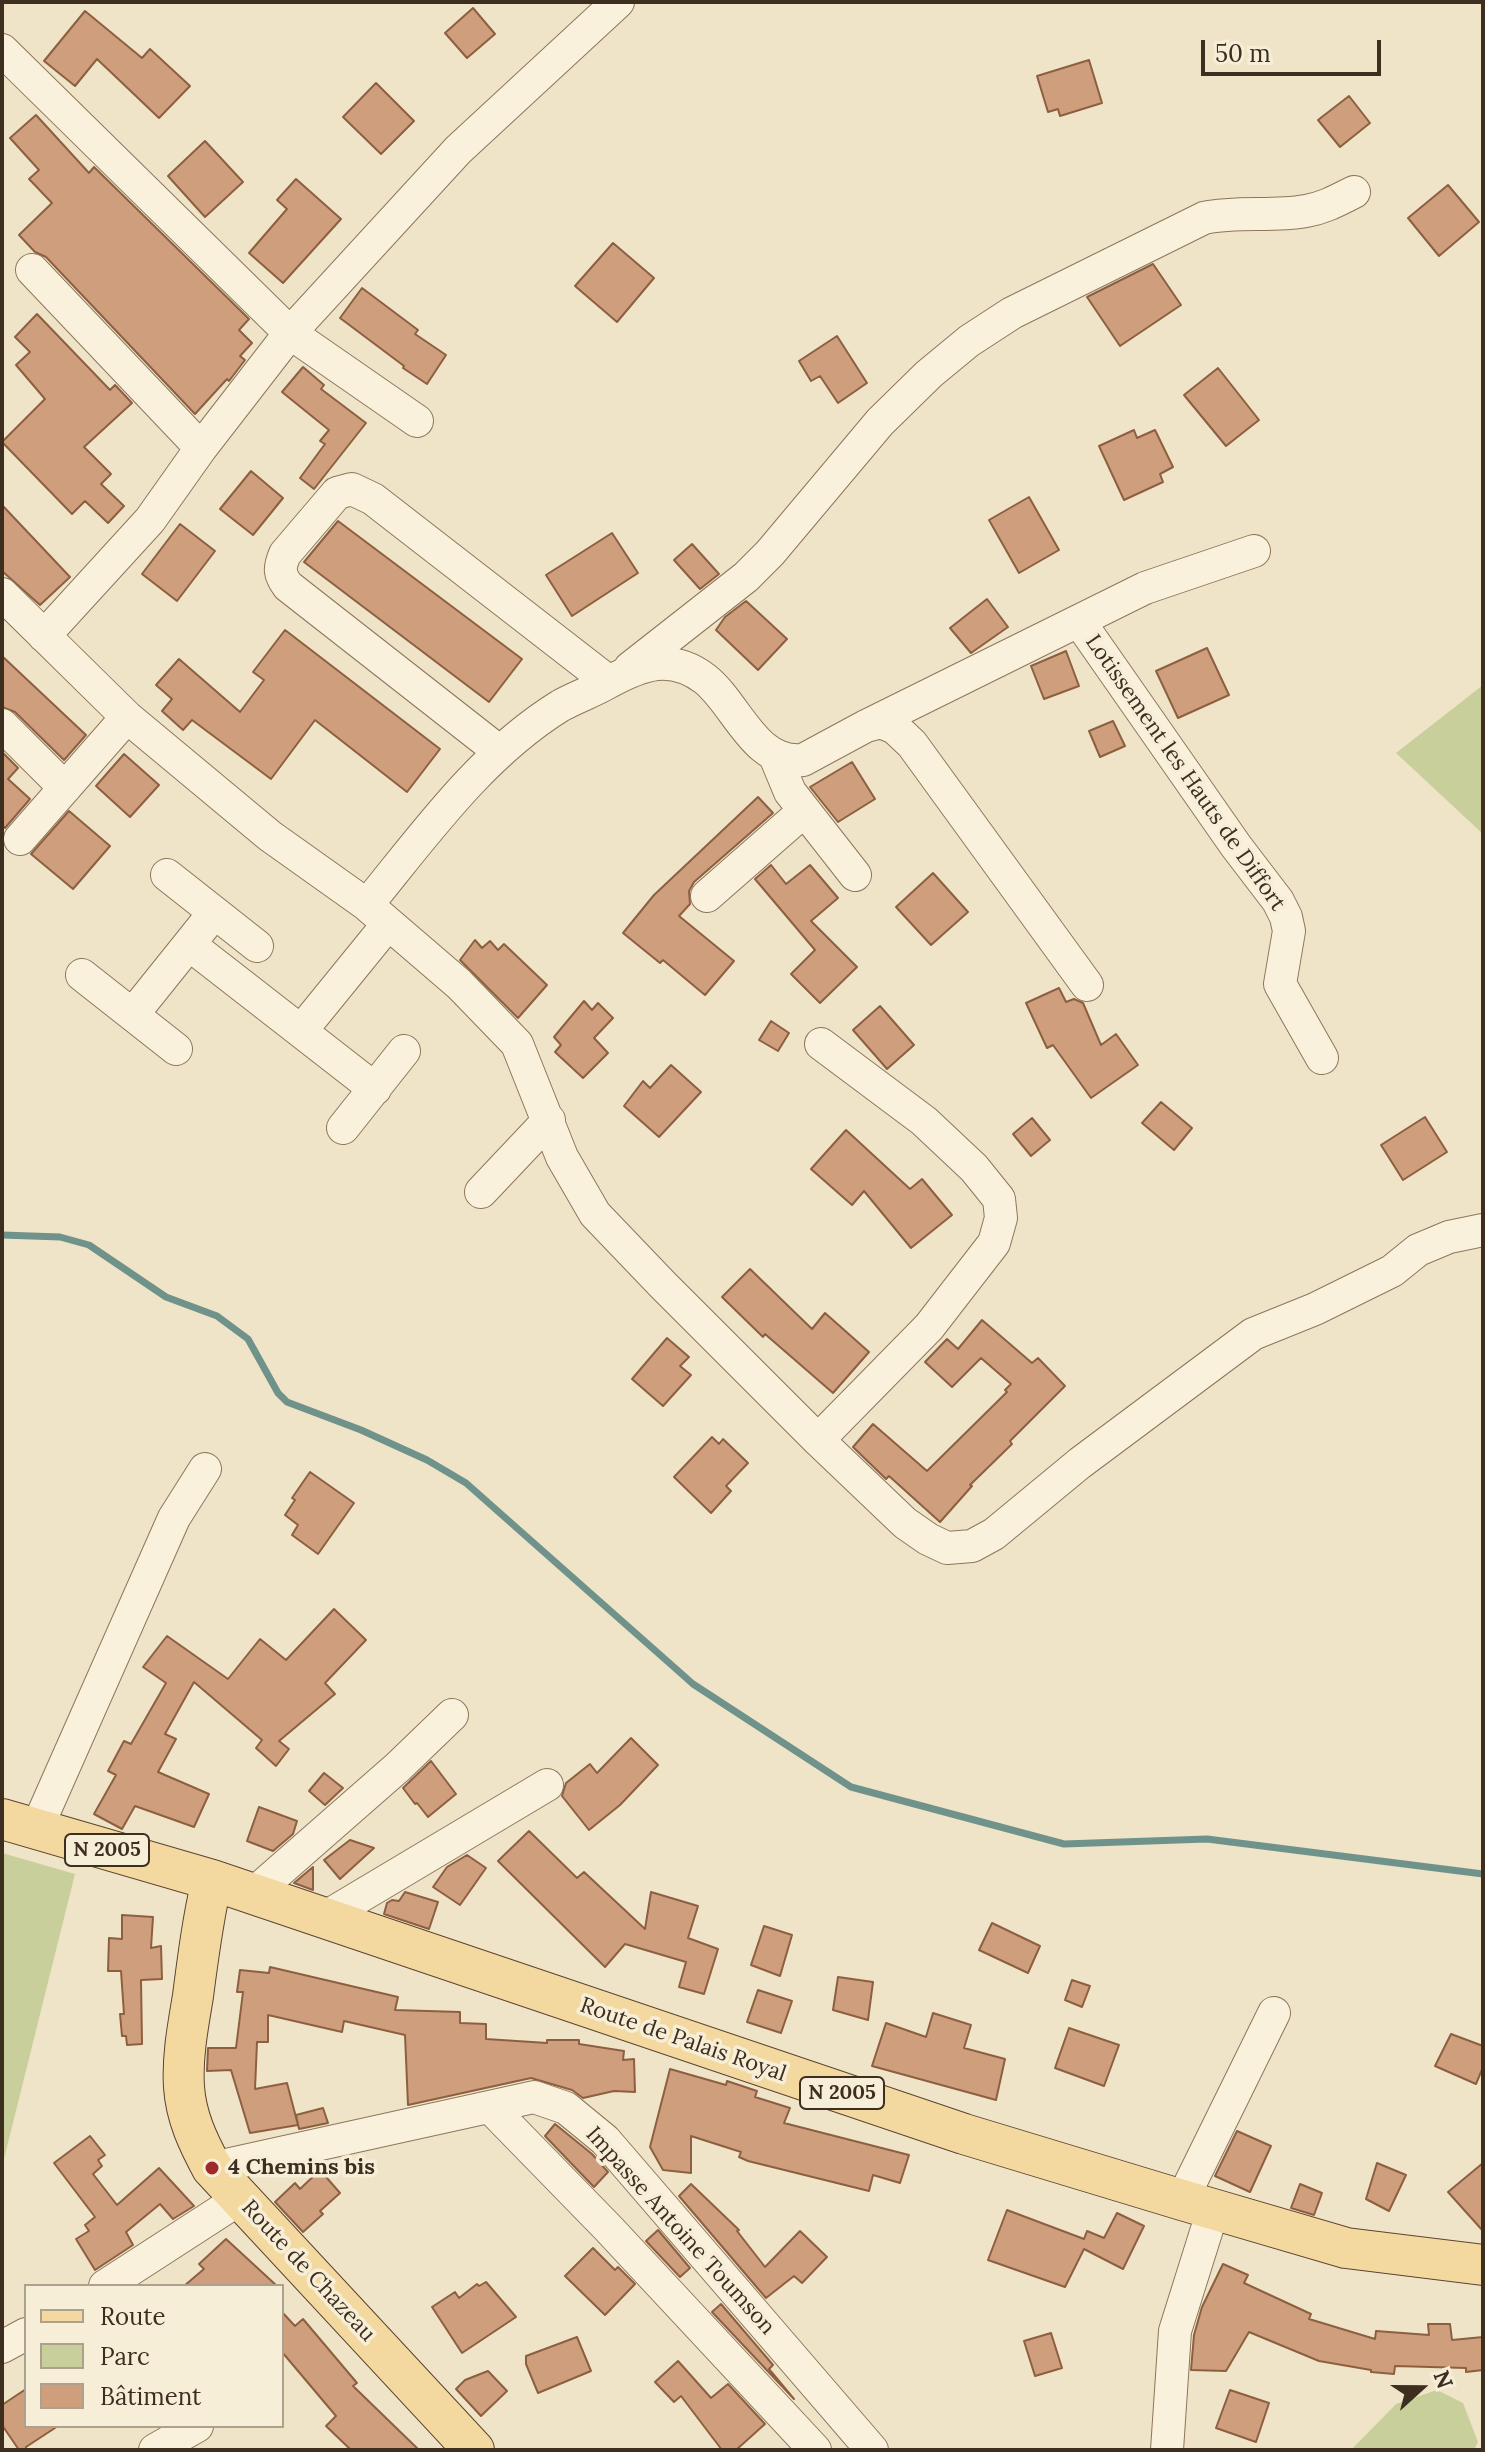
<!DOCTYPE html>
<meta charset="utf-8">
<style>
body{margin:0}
#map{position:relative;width:1485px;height:2452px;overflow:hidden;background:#f0e4c8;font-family:Lora,serif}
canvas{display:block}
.frame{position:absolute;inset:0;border:4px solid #3d2e20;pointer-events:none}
.legend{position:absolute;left:24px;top:2284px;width:260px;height:144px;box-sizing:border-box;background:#f7eed8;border:2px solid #ada18e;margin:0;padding:10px 14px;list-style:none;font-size:24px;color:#3d2e20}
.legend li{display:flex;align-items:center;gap:16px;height:40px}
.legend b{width:40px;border:2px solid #ada18e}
.north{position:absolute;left:1381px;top:2348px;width:80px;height:80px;-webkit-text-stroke:6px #f7eed8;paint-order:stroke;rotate:69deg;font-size:22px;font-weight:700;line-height:32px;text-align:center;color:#3d2e20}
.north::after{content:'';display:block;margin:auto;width:28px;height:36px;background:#3d2e20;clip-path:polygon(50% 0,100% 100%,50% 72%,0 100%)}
.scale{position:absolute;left:1201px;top:40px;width:180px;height:36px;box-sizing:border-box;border:4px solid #3d2e20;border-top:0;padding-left:10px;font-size:24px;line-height:28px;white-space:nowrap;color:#3d2e20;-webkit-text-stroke:6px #f7eed8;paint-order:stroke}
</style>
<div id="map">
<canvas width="1485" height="2452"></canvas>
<div class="frame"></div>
<ul class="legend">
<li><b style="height:10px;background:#f3d9a0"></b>Route</li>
<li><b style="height:22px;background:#c9cf9b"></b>Parc</li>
<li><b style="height:22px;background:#cf9f7d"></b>Bâtiment</li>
</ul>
<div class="north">N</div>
<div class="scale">50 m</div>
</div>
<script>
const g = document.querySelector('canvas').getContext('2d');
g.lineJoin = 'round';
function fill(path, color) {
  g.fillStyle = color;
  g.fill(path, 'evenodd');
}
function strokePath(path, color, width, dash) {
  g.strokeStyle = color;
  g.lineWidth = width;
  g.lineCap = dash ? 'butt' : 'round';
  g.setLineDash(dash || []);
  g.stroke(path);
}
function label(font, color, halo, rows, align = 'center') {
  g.font = font + ' Lora,serif';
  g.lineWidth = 7;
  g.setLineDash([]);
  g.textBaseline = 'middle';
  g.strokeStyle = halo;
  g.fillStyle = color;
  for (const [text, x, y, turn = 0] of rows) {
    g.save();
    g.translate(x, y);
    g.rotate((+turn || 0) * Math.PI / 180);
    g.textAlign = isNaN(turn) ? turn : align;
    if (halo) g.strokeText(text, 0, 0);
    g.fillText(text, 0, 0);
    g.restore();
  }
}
const green = new Path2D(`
 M1483 685V834L1396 753Z
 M2 1853 75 1874 2 2167Z
 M1437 2390 1463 2403 1478 2442 1474 2450H1351L1396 2404Z`);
const stream = new Path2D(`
 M2 1235 60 1237 89 1245 166 1297 217 1316 248 1339 278 1393 287 1402 361 1430 427 1460 466 1483 693 1684 851 1787 1064 1844 1207 1839 1483 1874`);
const building = new Path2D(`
 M473 8 495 34 467 58 445 33Z
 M85 11 142 58 150 49 190 86 159 118 97 59 75 86 44 61Z
 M1089 60 1102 103 1060 116 1058 109 1048 112 1037 76Z
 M376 83 414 121 381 154 343 117Z
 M1349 96 1370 123 1340 147 1318 120Z
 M36 115 89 173 94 167 249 319 239 330 252 343 240 356 245 360 229 381 227 379 195 414 46 257 35 252 19 235 52 203 29 179 39 170 10 138Z
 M205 141 243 182 205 217 168 176Z
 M296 179 341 219 283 283 249 253 287 209 277 200Z
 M1448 185 1479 222 1439 256 1408 218Z
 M613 243 654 278 617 322 575 286Z
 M1153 264 1181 305 1120 346 1087 297Z
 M362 288 418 330 415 334 446 355 427 384 403 368 404 366 340 318Z
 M37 314 110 390 115 385 132 403 84 447 111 474 101 484 124 506 108 523 85 501 72 514 2 442 45 399 16 365 30 352 15 337Z
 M837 336 867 383 838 403 820 376 811 381 799 361Z
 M303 367 324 385 321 389 366 423 314 489 300 478 325 444 320 441 329 430 282 392Z
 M1218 368 1259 420 1226 446 1184 395Z
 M1134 430 1137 438 1155 430 1173 467 1160 474 1163 482 1124 500 1099 446Z
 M251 471 283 498 253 535 220 509Z
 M1029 497 1059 550 1019 573 989 520Z
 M2 505 70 577 40 605 2 571Z
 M338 521 522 659 489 702 304 562Z
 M180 524 215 551 177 601 142 574Z
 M612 533 638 573 572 616 546 575Z
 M692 544 719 574 700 589 674 560Z
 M987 599 1008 627 971 653 950 628Z
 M746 601 787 639 758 670 716 630 725 617Z
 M285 630 440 749 407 792 315 720 271 779 192 720 183 730 162 711 172 699 156 685 179 659 240 712 264 680 253 672Z
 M1207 648 1229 695 1178 718 1156 671Z
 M1066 651 1079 686 1044 699 1031 666Z
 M2 656 86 735 64 760 15 712 2 707Z
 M1113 721 1125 746 1100 757 1089 731Z
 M2 752 18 768 8 779 30 799 5 828 2 825Z
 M124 754 159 785 130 817 96 786Z
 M852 762 875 799 838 822 810 787Z
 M758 797 773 813 694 882 689 891 690 904 679 916 734 961 705 995 663 960 660 963 623 933 654 895Z
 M69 811 110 846 73 889 31 854Z
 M771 865 786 884 810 865 838 898 811 921 857 967 820 1003 791 974 815 950 755 879Z
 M933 873 968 912 931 945 896 907Z
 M475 940 482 948 490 941 498 950 504 944 547 985 518 1018 460 960Z
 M1059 988 1066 1002 1074 999 1083 1003 1101 1045 1116 1034 1138 1065 1091 1098 1053 1045 1047 1048 1026 1003Z
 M584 1001 592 1010 598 1003 613 1018 594 1038 608 1053 583 1078 555 1052 561 1045 554 1037Z
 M880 1006 914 1045 887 1069 853 1030Z
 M771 1021 789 1033 778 1051 759 1040Z
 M671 1065 701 1092 659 1137 624 1106 643 1081 650 1088Z
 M1161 1102 1192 1128 1174 1150 1142 1123Z
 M1425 1117 1447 1152 1403 1180 1381 1145Z
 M1032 1118 1050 1140 1031 1156 1013 1134Z
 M846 1130 910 1189 922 1179 952 1215 911 1248 864 1191 852 1205 811 1169Z
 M750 1269 812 1329 825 1313 869 1352 833 1393 765 1334 763 1337 722 1297Z
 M982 1320 1032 1363 1038 1358 1065 1386 1010 1441 1012 1444 970 1485 972 1486 940 1522 889 1476 886 1479 853 1447 873 1424 927 1471 1007 1392 1005 1390 1011 1384 981 1358 952 1387 925 1362 947 1339 958 1349Z
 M667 1338 689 1357 680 1366 691 1375 663 1406 632 1379Z
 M712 1437 719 1444 723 1439 748 1463 726 1486 731 1491 711 1513 674 1477Z
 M310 1472 354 1503 318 1554 292 1535 298 1525 285 1515 295 1500 292 1498Z
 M334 1609 366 1640 325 1683 335 1694 279 1741 289 1749 276 1766 256 1748 262 1740 194 1682 165 1734 176 1739 158 1772 209 1794 194 1827 135 1806 122 1829 94 1814 116 1775 108 1771 124 1741 131 1744 166 1683 143 1667 167 1636 228 1679 260 1639 286 1660Z
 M631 1738 658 1765 620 1805 589 1830 562 1796 566 1783 590 1764 597 1773Z
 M431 1761 456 1794 428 1817 417 1803 415 1804 403 1788Z
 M324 1773 343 1788 325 1805 309 1791Z
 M259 1807 297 1821 293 1834 273 1851 247 1841Z
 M529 1831 577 1878 584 1872 645 1929 651 1892 698 1906 688 1938 718 1949 704 1994 679 1987 686 1962 625 1944 605 1967 498 1861Z
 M350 1840 374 1848 340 1879 324 1860Z
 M467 1855 486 1868 460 1905 433 1887 447 1867Z
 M313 1867V1890L294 1883Z
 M405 1892 438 1902 429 1929 384 1914 387 1903 392 1900 399 1901Z
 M122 1915 153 1917 151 1948 161 1946 162 1979 141 1980 142 2044 127 2045 126 2036H122L120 2014H124L121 1971H108L109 1938 122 1939Z
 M992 1923 1040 1946 1028 1973 979 1950Z
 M764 1926 792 1935 780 1976 751 1965Z
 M270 1967 398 1997 395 2010 460 2012V2023L486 2024V2039L547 2043V2040H579V2044L624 2051 623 2060 634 2059 635 2092 614 2091 583 2098 572 2090 531 2078 408 2105 405 2035 344 2021 342 2032 268 2015V2042H257L255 2089 287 2083 298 2125 250 2133 231 2070 207 2071 208 2048H236L243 1992H237L240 1970 269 1973Z
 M838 1977 873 1982 868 2020 833 2010Z
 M1072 1980 1090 1986 1082 2007 1065 2000Z
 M758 1990 792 2001 781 2033 747 2022Z
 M933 2013 971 2025 964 2048 1005 2059 996 2100 872 2066 886 2023 926 2037Z
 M1069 2028 1119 2045 1104 2086 1055 2068Z
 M1451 2034 1483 2046V2067L1476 2084 1435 2066Z
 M670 2069 726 2085 727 2081 757 2091 755 2097 790 2108 784 2123 909 2155 900 2183 873 2175 869 2191 748 2161 739 2157 741 2152 691 2136V2173L663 2170 650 2147Z
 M323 2108 328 2123 299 2129 296 2115Z
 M555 2124 592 2154 608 2172 594 2187 545 2136Z
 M1237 2131 1271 2146 1250 2192 1215 2176Z
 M90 2136 105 2155 98 2160 102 2166 93 2174 117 2205 159 2168 194 2206 173 2219 160 2204 126 2232 133 2245 95 2270 76 2239 89 2231 85 2225 95 2217 54 2163Z
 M1377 2163 1406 2175 1389 2211 1366 2199Z
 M1483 2163V2231L1448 2192Z
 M320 2170 340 2193 320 2211 323 2214 303 2232 275 2202 295 2183 300 2189Z
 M691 2184 739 2230 737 2231 765 2267 800 2231 827 2257 802 2283 794 2276 766 2298 679 2196Z
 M1300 2184 1322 2193 1314 2215 1291 2208Z
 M1007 2210 1084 2239 1087 2231 1104 2238 1117 2213 1144 2226 1123 2269 1084 2249 1065 2287 988 2260Z
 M658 2230 690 2268 680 2277 646 2241Z
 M226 2239 277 2286H184L204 2269 199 2264Z
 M593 2248 615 2270 618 2267 635 2284 605 2315 565 2276Z
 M1223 2264 1248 2275 1244 2283 1311 2314 1309 2319 1375 2339 1376 2331 1429 2335 1428 2324H1450L1452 2340 1483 2337V2370L1466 2372V2368L1395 2366 1394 2374 1371 2372V2370L1319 2361 1249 2332 1226 2371 1191 2370 1194 2335 1202 2307Z
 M486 2282 516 2317 462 2353 432 2307 455 2292 459 2298 477 2284 479 2286Z
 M721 2304 773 2365 769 2369 794 2399 712 2312Z
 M282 2312 295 2326 303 2319 357 2383 353 2386 419 2450H351L326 2426 336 2416 282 2352Z
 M1051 2333 1062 2368 1035 2376 1024 2341Z
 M577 2337 591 2371 538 2393 526 2364V2356Z
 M678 2361 711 2398 728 2384 765 2424 736 2450H722L681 2396 674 2402 655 2382Z
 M488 2371 507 2391 481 2416 456 2389 465 2380Z
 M26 2389V2426H58L26 2447V2450H19L2 2425V2405Z
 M1230 2390 1269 2403 1256 2442 1216 2428Z`);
const minor = new Path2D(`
 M2 50 290 333 201 448 150 520 44 636
 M32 270 201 448
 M417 421 290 333 458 150 618 2
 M2 594 127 717 270 836 367 905 459 984 517 1044 562 1157 595 1214 663 1285 818 1440 905 1523 928 1539 947 1548 972 1546 994 1534 1080 1463 1253 1334 1315 1309 1392 1271 1418 1250 1449 1237 1483 1230
 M1079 621 1236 846 1278 901 1286 917 1289 931 1280 984 1322 1058
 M630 668 746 577 770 553 880 422 929 374 969 341 1012 313 1204 218C1238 211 1272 217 1306 211 1324 208 1338 200 1354 192
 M2 725 65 788
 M866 726 1145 588 1254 551
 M500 752 288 586C279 574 279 568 285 554L337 493 352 489 373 499 609 682
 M775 756 790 792 855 875
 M20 839 127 717
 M167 875 257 946
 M707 896 804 811
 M367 905C425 834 481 755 560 706 576 697 594 691 609 682 642 664 671 653 705 679 737 704 754 765 803 760L866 726 881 722 895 728 912 744 1087 985
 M190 945 375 1089
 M82 975 176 1049
 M133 1014 214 913
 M301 1031 388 924
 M343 1128 404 1051
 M481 1192 549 1120
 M818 1440 929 1327 994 1243 1001 1218 999 1199 974 1168 924 1121 821 1044
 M36 1830 174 1518 205 1469
 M253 1894 398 1767 452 1715
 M324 1918 547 1785
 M490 2107 609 2229 815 2450
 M212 2168 534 2097 566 2108 605 2140 872 2450
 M1182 2200 1274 2013
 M105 2286 241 2198
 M2 2347 26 2334
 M155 2450 197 2426
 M1167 2450 1175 2331 1213 2210`);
const major = new Path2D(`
 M2 1819 212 1880 964 2134 1182 2200 1346 2248 1483 2265
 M212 1880C203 1918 198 1957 193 1996 188 2026 182 2057 184 2087 186 2117 198 2142 212 2168L474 2450`);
const markers = [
 [212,2168,8,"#9e2a2b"]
];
const shields = [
 [107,1850,84],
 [842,2093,84]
];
const shieldNames = [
 ["N 2005",107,1850],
 ["N 2005",842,2093]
];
const streetNames = [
 ["Lotissement les Hauts de Diffort",1185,773,55],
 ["Route de Palais Royal",683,2040,19],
 ["Impasse Antoine Toumson",680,2231,48],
 ["Route de Chazeau",308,2271,47]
];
const poiNames = [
 ["4 Chemins bis",228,2168]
];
fill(green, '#c9cf9b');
strokePath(stream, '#6f938a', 7);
fill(building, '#cf9f7d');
strokePath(building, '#8d5f41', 2);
strokePath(minor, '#8d765c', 34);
strokePath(major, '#5b4430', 42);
strokePath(minor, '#faf1dc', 32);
strokePath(major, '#f3d9a0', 40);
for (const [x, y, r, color] of markers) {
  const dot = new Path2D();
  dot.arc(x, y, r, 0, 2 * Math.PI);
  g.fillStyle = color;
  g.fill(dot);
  strokePath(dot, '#f7eed8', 3);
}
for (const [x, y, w] of shields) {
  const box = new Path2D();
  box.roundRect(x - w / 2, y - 16, w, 32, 6);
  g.fillStyle = '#f7eed8';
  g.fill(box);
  strokePath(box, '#3d2e20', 2);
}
label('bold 20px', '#3d2e20', null, shieldNames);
label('22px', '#3d2e20', '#f7eed8', streetNames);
label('bold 22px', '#3d2e20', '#f7eed8', poiNames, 'left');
</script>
